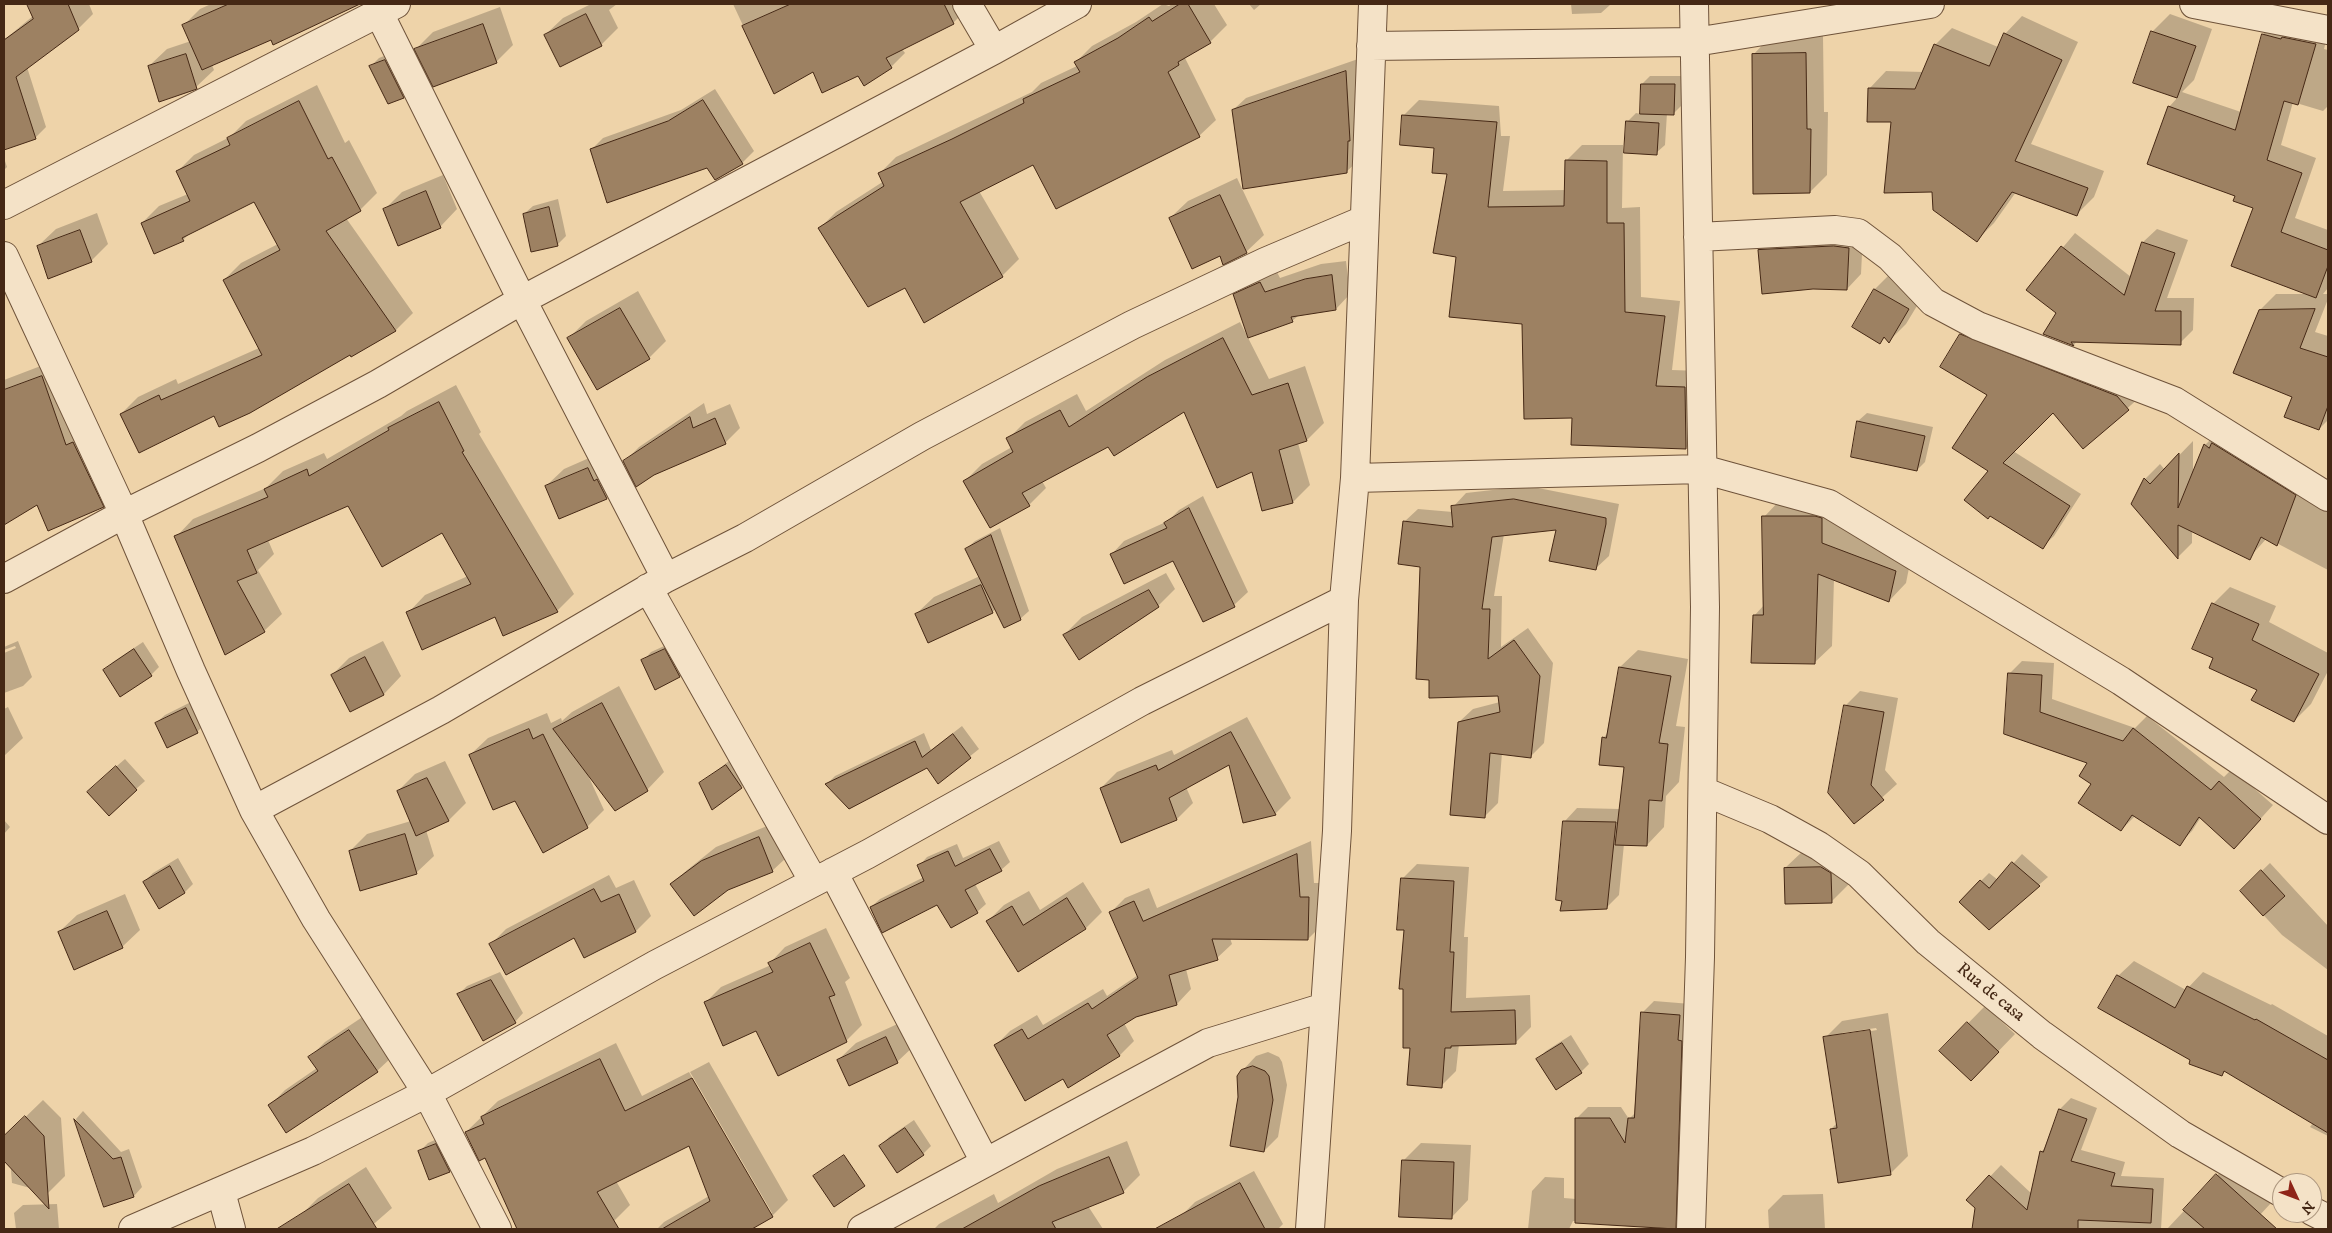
<!DOCTYPE html>
<style>
body{margin:0}
#map{position:relative;width:2332px;height:1233px;overflow:hidden;background:#eed3a9;font-family:"IM FELL DW Pica",serif}
canvas{display:block}
.frame{position:absolute;inset:0;border:5px solid #452815;pointer-events:none}
.north{position:absolute;left:2272px;top:1173px;width:50px;height:50px;box-sizing:border-box;background:#f4e2c7;border:1px solid #ae9880;border-radius:50%;rotate:133deg;font-size:14px;font-weight:700;line-height:20px;text-align:center;color:#452815}
.north::after{content:'';display:block;margin:auto;width:18px;height:22px;background:#8f2418;clip-path:polygon(50% 0,100% 100%,50% 72%,0 100%)}
</style>
<div id="map">
<canvas width="2332" height="1233"></canvas>
<div class="frame"></div>
<div class="north">N</div>
</div>
<script>
const g = document.querySelector('canvas').getContext('2d');
g.lineJoin = 'round';
function fill(path, color) {
  g.fillStyle = color;
  g.fill(path, 'evenodd');
}
function strokePath(path, color, width, dash) {
  g.strokeStyle = color;
  g.lineWidth = width;
  g.lineCap = dash ? 'butt' : 'round';
  g.setLineDash(dash || []);
  g.stroke(path);
}
function label(font, color, halo, rows, align = 'center') {
  g.font = font + ' "IM FELL DW Pica",serif';
  g.lineWidth = 4;
  g.setLineDash([]);
  g.textBaseline = 'middle';
  g.strokeStyle = halo;
  g.fillStyle = color;
  for (const [text, x, y, turn = 0] of rows) {
    g.save();
    g.translate(x, y);
    g.rotate((+turn || 0) * Math.PI / 180);
    g.textAlign = isNaN(turn) ? turn : align;
    if (halo) g.strokeText(text, 0, 0);
    g.fillText(text, 0, 0);
    g.restore();
  }
}
const shadow = new Path2D(`
 M28 4H89L93 14 78 29 27 67 46 127 35 138 4 148V63L13 60 4 47V40L33 16Z
 M211 4H356L274 44 272 39 212 65 214 70 196 87 149 66 167 49 191 41 184 25 200 9Z
 M591 4H617L609 10 618 28 601 45 545 35 563 18Z
 M733 4H965L967 9 953 23 902 49 905 53 891 67 859 74 813 70 774 92Z
 M1163 4 1169 6 1172 4H1214L1227 25 1210 42 1185 58 1216 120 1199 136 1034 164 979 191 1019 259 1002 276 924 321 905 287 820 228 836 212 884 181 880 173 896 157 1032 92 1041 83 1077 66 1076 62 1092 46 1136 22Z
 M1249 4H1261L1254 10Z
 M1571 4H1610V5L1601 13 1572 14Z
 M500 7 513 45 496 62 416 49 433 32Z
 M2170 14 2212 29 2194 80 2182 92 2241 112 2263 34 2278 20 2328 33 2324 49 2328 50V106L2323 111 2293 102 2281 145 2316 158 2295 218 2328 230V288L2323 294H2328V299L2315 332 2328 336V420L2319 429 2293 396 2260 310 2276 294H2310L2254 207 2236 195 2169 107 2178 97 2134 83 2152 32Z
 M2022 16 2078 42 2031 144 2104 171 2094 197 2077 214 2016 192 1994 223 1977 240 1933 191 1892 121 1869 89 1886 71 1924 72 1935 45 1952 28 1998 47 2005 34Z
 M1823 36 1824 112H1828L1827 175 1810 192 1753 55 1770 37Z
 M394 52 412 88 403 97 371 66 379 58Z
 M1358 59 1359 160 1346 172 1233 110 1246 98Z
 M1650 76H1683L1682 105 1674 113H1667L1665 145 1656 153 1627 122 1636 113 1641 114 1642 84Z
 M317 85 345 143 349 140 377 193 360 210 346 218 413 313 396 330 351 355 350 353 215 414H121L138 397 176 379 178 384 259 348 224 280 241 263 278 244 255 201 191 232 183 240 142 223 159 206 188 194 177 172 194 155 230 137 246 121Z
 M715 89 754 151 742 163 708 166 591 150 603 138 681 110Z
 M1419 100 1499 106 1501 136H1510L1503 191 1566 190V161L1582 145H1623L1622 208 1640 207 1641 297 1680 301 1672 370 1701 371 1702 432 1686 448 1572 444 1573 416 1523 323 1457 256 1449 172 1435 146 1403 116Z
 M4 158 7 167 4 170Z
 M443 175 457 209 440 227 385 209 402 192Z
 M1237 178 1264 235 1246 252 1221 255 1170 218 1188 201Z
 M558 199 566 236 557 245 524 214 533 206Z
 M97 213 108 244 91 261 38 246 56 229Z
 M2157 229 2188 240 2167 298H2194L2193 330 2180 343 2077 341 2074 345 2045 333 2058 313 2028 289 2075 233 2131 277 2143 242Z
 M1863 234 1861 274 1847 289 1759 250 1773 236Z
 M1346 261 1350 294 1336 309 1299 315 1292 321 1235 295 1249 280 1275 268 1280 278 1321 264Z
 M1892 272 1926 291 1906 324 1889 341 1886 337 1880 342 1854 327 1875 289Z
 M638 291 666 341 649 358 569 338 586 321Z
 M1240 322 1269 379 1305 366 1324 423 1307 440 1298 443 1310 485 1293 502 1263 510 1253 470 1184 410 1109 445 1042 481 1046 488 1029 505 965 481 982 464 1012 447 1008 439 1025 422 1077 394 1086 411 1165 360Z
 M1973 323 2140 397 2084 447 2053 411 2013 451 2081 494 2054 536 2042 547 1990 471 1989 394 1961 335Z
 M59 359 120 489 103 506 37 503 4 524V380Z
 M456 385 481 432 479 434 574 594 557 611 496 615 408 613 425 595 468 576 442 532 349 504 268 540 274 554 258 570 282 614 264 631 176 537 193 519 266 488 283 471 324 453 327 459 401 416 407 411Z
 M704 403 707 414 730 404 740 428 725 443 625 461 639 447Z
 M1867 413 1933 427 1925 462 1917 470 1852 456 1858 421Z
 M2219 431 2328 492V570L2267 538 2249 558 2192 530V543L2178 557 2132 504 2145 479 2160 464 2165 470 2193 441V475L2205 445Z
 M605 451 624 480 607 498 559 518 546 486 564 469Z
 M1528 486 1619 504 1609 556 1595 569 1557 528 1504 534 1494 596H1502L1501 647 1528 628 1553 663 1544 743 1531 756 1502 753 1498 803 1484 817 1459 722 1473 709 1500 702 1499 695 1431 679 1421 566 1404 522 1418 509 1453 512V507L1466 493Z
 M1203 496 1248 592 1234 605 1203 620 1173 560 1111 555 1124 541 1168 521 1179 510Z
 M1781 499 1912 553 1906 583 1889 601 1834 579 1832 646 1814 663 1754 616 1764 605V517Z
 M1000 528 1029 611 1020 619 996 609 992 612 916 614 934 597 980 576 966 549 975 541Z
 M1166 573 1175 589 1158 606 1064 635 1082 617Z
 M2230 587 2276 606 2269 622 2328 653V671L2311 704 2294 721 2258 689 2215 657 2213 604Z
 M18 641 32 677 23 686 4 693V653L16 648 15 646 4 650V647Z
 M383 641 401 676 384 694 350 711 332 675 349 658Z
 M143 642 159 667 151 675 104 671 113 662Z
 M673 642 688 668 680 676 656 688 643 661 651 652Z
 M1638 650 1688 659 1676 726 1685 727 1679 782 1666 796 1664 827 1647 845 1624 844 1619 895 1606 908 1564 900 1565 821 1577 808 1620 809 1626 766 1603 738 1609 732 1620 667Z
 M2022 661 2054 663 2052 699 2135 728 2147 716 2224 777 2232 769 2273 805 2234 848 2201 817 2192 831 2179 844 2135 816 2121 830 2092 784 2089 763 2005 733 2009 674Z
 M619 686 664 772 647 790 587 773 604 810 587 827 515 799 470 755 488 738 547 713 551 723 561 718 562 721 572 712Z
 M1860 691 1898 698 1885 770 1897 784 1854 823 1845 706Z
 M195 700 206 723 197 732 168 746 156 723 165 715Z
 M8 707 23 738 4 756V709Z
 M1247 717 1291 798 1275 814 1230 764 1186 787 1193 803 1177 819 1122 841 1101 788 1117 772 1172 750 1174 755Z
 M962 726 979 749 938 782 927 767 827 784 835 776 924 733 931 750Z
 M734 757 749 779 741 787 701 783Z
 M125 759 145 781 136 789 97 783Z
 M445 761 466 803 449 820 426 830 434 856 416 873 350 851 367 834 411 821 398 791 415 774Z
 M4 820 10 827 4 834Z
 M772 824 786 858 772 871 672 884 686 871 716 847Z
 M999 841 1010 862 1001 870 975 884 986 904 977 912 938 903 871 907 880 899 924 877 919 866 927 857 957 844 963 858Z
 M1311 841 1314 883H1323V924L1308 939 1230 938 1232 944 1217 958 1186 969 1191 989 1177 1004 1135 1016 1124 1023 1134 1041 1120 1055 1063 1078 995 1046 1010 1031 1037 1015 1043 1025 1103 989 1107 996 1138 975 1110 913 1125 898 1149 888 1157 908Z
 M1803 851 1848 856 1849 884 1831 902 1785 868Z
 M2022 854 2048 877 1989 928 1981 881 1989 873 1998 880Z
 M178 858 193 884 185 892 159 907 144 882 153 873Z
 M2270 863 2328 926V970L2282 935 2241 891Z
 M1417 864 1469 867 1464 937H1468L1466 998 1530 995 1531 1027 1516 1042 1459 1044 1456 1071 1441 1086 1412 1047 1402 879Z
 M609 875 616 888 634 880 651 916 636 931 584 956 575 936 491 944 506 929Z
 M1083 882 1102 912 1086 928 1018 970 988 921 1004 905 1029 891 1040 910Z
 M125 894 140 930 122 947 59 932 77 915Z
 M826 928 850 978 845 982 862 1025 846 1041 757 1030 706 1002 721 987 771 965 770 963 785 947Z
 M2134 961 2186 990 2203 972 2271 1005 2272 1004 2328 1036V1136L2310 1127 2313 1123 2226 1070 2222 1075 2192 1060 2118 976Z
 M500 972 523 1013 515 1022 459 994 467 986Z
 M1654 1001 1691 1004 1687 1218 1676 1229 1573 1221 1569 1229H1528L1532 1191 1545 1177 1564 1178V1198L1576 1199V1119L1588 1107H1621L1629 1119 1636 1112 1642 1013Z
 M1985 1006 2015 1034 1988 1062 1941 1051Z
 M1888 1013 1908 1156 1891 1173 1831 1129 1837 1123 1825 1038 1842 1021ZM1876 1028 1877 1030 1842 1036V1033Z
 M364 1016 392 1057 377 1071 270 1105 285 1090 317 1068 310 1057 325 1042Z
 M904 1021 915 1045 897 1062 838 1060 856 1043Z
 M1571 1035 1589 1064 1581 1072 1538 1059 1546 1051Z
 M616 1043 642 1096 689 1072 769 1213H772L690 1072 709 1062 788 1200 772 1216 750 1229H742L741 1227 736 1229H657L664 1222 709 1196 690 1144 616 1181 630 1205 614 1221 598 1229H534L486 1157 466 1132 498 1101Z
 M1268 1052 1279 1057 1282 1062 1287 1085 1278 1137 1264 1151 1239 1097 1242 1071 1256 1056Z
 M2071 1098 2097 1108 2081 1150 2125 1162 2121 1176 2164 1178 2161 1229H1974L1976 1208 1968 1200 2001 1165 2032 1194 2041 1152 2046 1147 2060 1109Z
 M43 1100 61 1118 65 1176 48 1193 12 1183 8 1134Z
 M83 1111 121 1152 129 1149 142 1187 134 1196 105 1205 76 1119Z
 M914 1120 931 1146 923 1154 881 1146 889 1137Z
 M444 1136 458 1162 449 1171 419 1152 428 1143Z
 M1127 1141 1140 1175 1123 1192 1088 1206 1103 1229H934L939 1224 994 1194 998 1203 1057 1169Z
 M1421 1143 1471 1145 1468 1200 1451 1218 1403 1161Z
 M2228 1164 2271 1203 2247 1229H2167Z
 M366 1167 392 1208 368 1229H309L300 1216 318 1198Z
 M1254 1171 1283 1224 1278 1229H1188L1181 1216 1195 1202Z
 M1823 1194 1825 1229H1769L1768 1210 1783 1195Z
 M57 1204 59 1229H16L14 1213 23 1205Z`);
const building = new Path2D(`
 M27 4H68L79 30 16 77 36 139 4 150V40L33 19Z
 M229 4H360L273 45 271 40 202 70 182 25Z
 M791 4H944L954 24 886 58 892 68 864 86 858 76 822 93 813 72 774 94 742 26Z
 M1180 4H1188L1211 43 1178 62 1179 65 1168 72 1200 137 1056 209 1033 165 960 202 1003 277 924 323 905 288 868 307 818 228 884 186 878 173 952 139 1024 103 1023 99 1080 72 1074 62 1118 38 1149 17 1152 21Z
 M586 14 602 46 560 67 544 35Z
 M483 24 497 63 433 87 414 49Z
 M2151 31 2196 46 2177 98 2133 83Z
 M2004 33 2062 60 2015 161 2088 188 2077 216 2012 192 1977 242 1933 210 1932 192 1884 193 1891 122H1867L1868 88 1915 89 1934 44 1989 66Z
 M2262 34 2281 39 2282 37 2316 44 2298 105 2284 101 2267 160 2302 173 2281 232 2328 250V266L2316 298 2231 266 2253 208 2233 201 2235 196 2147 164 2168 106 2235 130Z
 M1806 53 1807 129H1811L1810 193 1753 194 1752 54Z
 M186 54 197 89 159 102 148 66Z
 M385 60 404 98 388 104 369 66Z
 M1346 71 1350 141H1348L1347 173 1243 189 1232 110Z
 M1641 84H1675L1674 115 1640 114Z
 M703 100 743 164 715 180 707 168 607 203 590 149 668 121Z
 M299 101 328 159 332 157 361 211 326 231 396 331 351 357 350 355 250 413 219 427 214 416 139 453 120 414 159 395 161 400 262 355 223 280 280 250 254 202 182 238 184 241 154 254 141 223 190 201 176 171 230 145 227 138Z
 M1402 115 1497 122 1488 207 1564 206 1565 160 1607 161V223H1624L1625 312 1665 316 1656 386 1685 387 1686 449 1571 445 1572 418 1524 419 1522 324 1449 317 1456 257 1433 253 1447 174 1432 173 1434 148 1400 145Z
 M1626 121 1659 123 1657 155 1624 153Z
 M426 191 441 228 398 246 383 209Z
 M1220 195 1247 253 1223 265 1220 256 1192 269 1169 218Z
 M549 207 558 246 531 252 523 214Z
 M80 230 92 262 48 279 37 246Z
 M2142 242 2175 253 2155 311H2181V345L2071 342 2074 346 2043 334 2056 313 2026 290 2061 246 2124 295Z
 M1834 246 1849 248 1847 290 1813 289 1762 294 1758 250Z
 M1332 275 1336 310 1291 317 1293 322 1248 338 1233 294 1260 282 1265 292 1305 279Z
 M1874 289 1909 309 1889 343 1884 337 1880 344 1852 327Z
 M620 308 650 359 597 390 567 338Z
 M2315 309 2300 348 2328 357V406L2319 430 2284 417 2292 397 2233 373 2259 310Z
 M1960 334 2117 396 2129 410 2083 449 2053 413 2003 463 2070 506 2043 549 1990 516 1988 519 1964 500 1988 471 1952 448 1987 395 1940 367Z
 M1223 338 1252 395 1288 383 1307 441 1279 450 1293 503 1262 511 1252 472 1217 488 1184 412 1114 456 1108 447 1022 493 1030 506 990 528 963 481 1013 452 1006 438 1060 410 1069 427 1147 377Z
 M42 376 66 445 73 442 104 507 48 531 37 505 4 525V390Z
 M439 402 464 451 462 452 558 612 503 636 495 617 422 650 406 612 471 584 442 533 382 567 348 506 247 550 257 573 237 581 265 632 225 655 174 536 268 497 264 489 307 469 309 476 389 430 388 428Z
 M690 417 693 428 715 418 726 444 654 475 636 487 623 461Z
 M1857 421 1925 436 1917 471 1851 457Z
 M2212 443 2296 495 2277 546 2261 537 2250 560 2178 525V559L2131 504 2144 478 2150 484 2179 453 2178 508 2204 444 2209 448Z
 M588 468 594 481 597 479 607 499 559 519 545 486Z
 M1514 499 1606 518V524L1596 570 1549 561 1556 530 1492 537 1482 609H1490L1488 659 1514 640 1540 676 1531 758 1490 753 1485 818 1450 815 1458 722 1500 712 1498 696 1429 698V680L1416 679 1420 567 1398 564 1403 521 1453 527 1451 506Z
 M1189 508 1235 607 1203 622 1173 561 1124 584 1110 554 1167 528 1164 523Z
 M1762 516H1815L1822 518V543L1896 571 1889 602 1818 574 1815 664 1751 663 1753 615H1763Z
 M991 535 1021 620 1004 628 965 549Z
 M981 585 993 613 928 643 915 614Z
 M1149 590 1159 607 1079 660 1063 635Z
 M2212 603 2259 624 2252 640 2319 674 2294 722 2251 700 2257 690 2209 668 2213 658 2192 649Z
 M134 649 152 676 120 697 103 670Z
 M665 649 680 677 655 690 641 660Z
 M365 657 384 695 350 712 331 675Z
 M1619 667 1671 676 1659 743 1668 744 1662 801 1649 800 1647 846 1615 845 1624 767 1599 765 1602 737 1606 738Z
 M2008 673 2042 675 2040 712 2123 741 2133 728 2211 790 2219 781 2261 819 2234 849 2199 817 2180 846 2132 815 2121 831 2078 803 2091 784 2079 776 2087 763 2004 734Z
 M602 703 648 791 615 811 553 729Z
 M1844 705 1884 712 1871 785 1884 800 1854 824 1828 793Z
 M186 708 198 733 167 748 155 723Z
 M529 729 533 739 543 734 588 828 543 853 515 801 493 810 469 755Z
 M1231 732 1276 815 1243 823 1229 765 1169 798 1177 820 1121 843 1100 788 1156 765 1158 770Z
 M953 734 971 758 938 784 927 768 849 809 825 784 915 741 922 757Z
 M726 765 742 788 712 810 699 783Z
 M116 766 137 790 109 816 87 792Z
 M427 778 449 821 416 836 397 791Z
 M1563 821 1616 822 1607 909 1560 911 1562 901 1556 900Z
 M405 834 417 874 360 891 349 851Z
 M759 837 773 872 728 890 694 916 670 884 701 861Z
 M990 849 1002 871 965 890 978 913 951 928 937 905 882 933 870 907 924 881 917 865 948 851 955 866Z
 M1297 854 1300 897H1309L1308 940 1212 939 1218 960 1169 975 1177 1005 1136 1017 1107 1035 1120 1056 1068 1088 1063 1079 1025 1101 994 1045 1022 1029 1028 1039 1088 1003 1092 1009 1138 978 1109 912 1134 901 1143 921Z
 M2012 862 2040 886 1989 930 1959 902 1980 880 1989 888Z
 M170 866 185 893 159 909 143 882Z
 M1821 867 1831 873 1832 903 1785 904 1784 868Z
 M2261 870 2285 896 2263 916 2240 891Z
 M1401 878 1454 881 1450 952H1454L1451 1012 1515 1010 1516 1044 1451 1046V1048H1445L1442 1088 1407 1085 1410 1048H1403V989H1399L1404 930H1397Z
 M594 889 601 902 619 894 636 932 584 958 574 938 506 975 489 944Z
 M1067 898 1086 929 1018 972 986 921 1012 906 1023 925Z
 M107 911 123 948 74 970 58 932Z
 M810 943 835 995 829 997 847 1042 778 1076 756 1031 723 1046 704 1002 773 972 768 963Z
 M2117 975 2175 1008 2187 986 2255 1020 2256 1019 2328 1060V1133L2224 1071 2222 1076 2189 1064 2190 1060 2098 1008Z
 M491 980 516 1023 483 1041 457 994Z
 M1641 1012 1680 1015 1678 1040 1682 1041 1676 1229 1575 1223V1118H1610L1625 1143 1628 1118H1634Z
 M1967 1022 1999 1052 1971 1081 1939 1051Z
 M349 1030 378 1072 286 1133 268 1105 318 1071 308 1057Z
 M1870 1030 1891 1175 1838 1183 1830 1129 1837 1128 1823 1037Z
 M886 1037 898 1063 849 1086 837 1060Z
 M1562 1043 1582 1073 1556 1090 1536 1059Z
 M600 1059 625 1111 692 1078 773 1217 752 1229H662L710 1201 689 1146 597 1192 619 1229H517L485 1158 479 1161 465 1132 484 1124 481 1117Z
 M1253 1066 1265 1071 1269 1076 1273 1100 1264 1152 1230 1146 1238 1097 1237 1076 1241 1070Z
 M2059 1109 2087 1119 2071 1161 2115 1173 2111 1186 2153 1189 2151 1223 2078 1220V1229H1972L1975 1208 1966 1200 1989 1175 2027 1210 2040 1151 2043 1152Z
 M25 1116 44 1136 49 1209 4 1161V1136Z
 M74 1119 113 1159 121 1157 134 1197 104 1207Z
 M905 1128 924 1155 897 1173 879 1146Z
 M436 1144 450 1172 429 1180 418 1151Z
 M844 1155 865 1186 834 1207 813 1176Z
 M1109 1157 1124 1193 1052 1222 1056 1229H962L1039 1186Z
 M1402 1160 1454 1162 1452 1219 1399 1217Z
 M2216 1174 2277 1229H2205L2183 1210Z
 M1240 1183 1265 1229H1155Z
 M349 1184 377 1229H277Z`);
const minor = new Path2D(`
 M967 4 994 50
 M2194 4 2328 30
 M379 13 522 300 666 578
 M1371 46 1695 42 1930 4
 M4 205 396 4
 M1698 237 1835 230 1858 233 1890 257 1933 302 1978 326 2174 401 2328 497
 M4 256 124 514 191 671 254 810 316 919 427 1093 497 1229
 M1355 478 1702 469 1829 504 2121 681 2328 820
 M4 579 124 514 258 448 378 384 522 300 994 50 1077 4
 M648 588 814 882
 M1703 791 1770 819 1819 846 1859 874 1928 942 2042 1035 2180 1134 2282 1193
 M254 810 441 710 666 578 745 538 922 436 1132 325 1265 262 1364 220
 M833 872 985 1162
 M221 1192 231 1229
 M2312 1211 2328 1219
 M133 1229 313 1151 427 1093 655 965 868 854 1142 701 1344 600
 M862 1229 1208 1043 1325 1007
 M1310 1229 1337 831 1344 600 1355 478 1373 4
 M1691 1229 1700 957 1705 607 1694 4`);
const streetNames = [
 ["Rua de casa",1990,993,39]
];
fill(shadow, '#0003');
fill(building, '#9d8162');
strokePath(building, '#452815', 1);
strokePath(minor, '#6f533a', 30);
strokePath(minor, '#f4e2c7', 28);
label('18px', '#452815', '#f4e2c7', streetNames);
</script>
